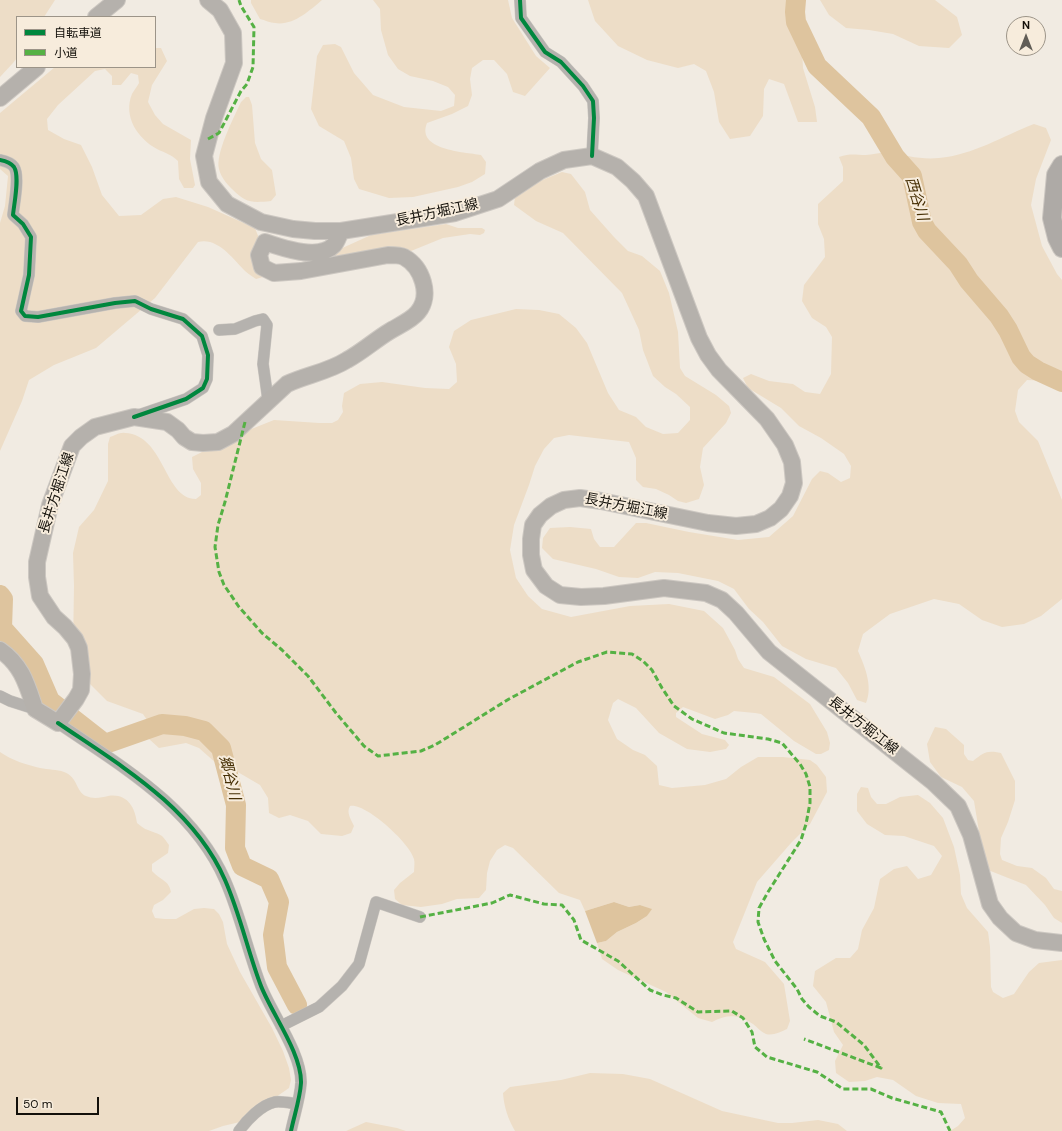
<!DOCTYPE html>
<meta charset="utf-8">
<style>
body{margin:0}
#map{position:relative;width:1062px;height:1131px;overflow:hidden;background:#f1ebe2;font-family:"DM Sans","Noto Sans JP",sans-serif}
canvas{display:block}
.legend{position:absolute;left:16px;top:16px;width:140px;height:52px;box-sizing:border-box;background:#f7ecdc;border:1px solid #9c9488;margin:0;padding:5px 7px;list-style:none;font-size:12px;color:#13100a}
.legend li{display:flex;align-items:center;gap:8px;height:20px}
.legend b{width:20px;border:1px solid #9c9488}
.north{position:absolute;left:1006px;top:16px;width:40px;height:40px;box-sizing:border-box;background:#f7ecdc;border:1px solid #9c9488;border-radius:50%;rotate:0deg;font-size:11px;font-weight:700;line-height:16px;text-align:center;color:#13100a}
.north::after{content:'';display:block;margin:auto;width:14px;height:18px;background:#615d56;clip-path:polygon(50% 0,100% 100%,50% 72%,0 100%)}
.scale{position:absolute;left:16px;top:1097px;width:83px;height:18px;box-sizing:border-box;border:2px solid #13100a;border-top:0;padding-left:5px;font-size:12px;line-height:14px;white-space:nowrap;color:#13100a;-webkit-text-stroke:3px #f7ecdc;paint-order:stroke}
</style>
<div id="map">
<canvas width="1062" height="1131"></canvas>
<ul class="legend">
<li><b style="height:5px;background:#00873e"></b>自転車道</li>
<li><b style="height:5px;background:#55b144"></b>小道</li>
</ul>
<div class="north">N</div>
<div class="scale">50 m</div>
</div>
<script>
const g = document.querySelector('canvas').getContext('2d');
g.lineJoin = 'round';
function fill(path, color) {
  g.fillStyle = color;
  g.fill(path, 'evenodd');
}
function strokePath(path, color, width, dash) {
  g.strokeStyle = color;
  g.lineWidth = width;
  g.lineCap = dash ? 'butt' : 'round';
  g.setLineDash(dash || []);
  g.stroke(path);
}
function label(font, color, halo, rows, align = 'center') {
  g.font = font + ' "DM Sans","Noto Sans JP",sans-serif';
  g.lineWidth = 4;
  g.setLineDash([]);
  g.textBaseline = 'middle';
  g.strokeStyle = halo;
  g.fillStyle = color;
  for (const [text, x, y, turn = 0] of rows) {
    g.save();
    g.translate(x, y);
    g.rotate((+turn || 0) * Math.PI / 180);
    g.textAlign = isNaN(turn) ? turn : align;
    if (halo) g.strokeText(text, 0, 0);
    g.fillText(text, 0, 0);
    g.restore();
  }
}
const green = new Path2D(`
 M0 0H55L44 17H17V58L13 63 0 77Z
 M251 0H322C309 11 293 26 275 23 270 23 265 20 260 19L251 3Z
 M373 0H508L512 18 536 56 550 68 525 96 513 92 507 74 494 60H483L472 68 470 79 472 95 468 106 452 114 427 123C416 150 464 152 481 155L486 162 485 174 472 182 458 187 413 197 389 198 359 189 354 179 351 158 344 141 319 126 311 109 317 56 323 45 335 44 341 47 354 73 373 95 404 107 441 111 454 106 455 95 448 87 433 81 410 76 398 69 388 55 381 30 380 9Z
 M588 0H794L801 32 803 68 815 107 817 122H798L784 84 769 79 764 89 763 116 750 136 730 139 719 122 714 92 706 71 694 64 678 68 647 60 618 46 595 21Z
 M820 0H935L957 17 962 35 949 48 919 46 893 34 869 30 846 28 829 15Z
 M155 48H161L167 61 152 85 148 102 155 115 163 124 191 140 190 159 195 185 193 188H184L179 179 178 161C171 154 165 153 157 149 137 138 123 116 132 94 134 90 137 87 139 83L138 75 131 73 121 85H112V76L105 69 95 71 58 105 47 119 48 130 64 139 81 145 92 167 102 195 119 216 141 215 163 199 176 197 208 207 255 228 260 241 263 277 256 279C252 276 248 274 245 271 233 259 218 237 198 242L155 298 96 348 54 365 29 380 22 401 0 451V223L5 206 8 176 0 169V113L55 67H155Z
 M246 97H249L252 105 255 143 261 159 272 170 276 195 271 201C251 203 246 203 232 189 226 183 221 177 219 169 215 154 234 117 241 102Z
 M1034 124 1046 128 1051 140 1036 179 1031 205 1042 246 1057 274 1062 280V387L1049 381 1027 380 1018 390 1015 411 1019 422 1038 441 1062 500V599L1041 616 1024 624 1002 627 982 620 959 604 934 599 890 614 863 634 858 651C865 667 873 686 866 703L857 700 848 683 836 668 806 659 782 646 763 622 749 609 734 589 718 581 678 573 655 572 638 578 619 577 596 569 553 559 542 548 543 538 550 528 570 527 591 529 594 539 600 547H614L636 523H646L689 532 738 540 769 537 793 516 812 479 820 471 828 473 841 482 850 478 851 466 844 454 821 438 799 426 781 408 748 388 743 378 751 374 769 381 793 384 805 392 820 394 831 374 832 337 826 327 812 318 802 301 804 285 825 257 824 239 818 224V204L843 181V167L839 157C851 153 855 155 866 155 873 155 881 152 888 153 905 155 921 160 939 158 973 155 1003 136 1034 124Z
 M562 172 571 174 585 192 590 210 614 237 628 251 642 256 660 271 669 293 678 332 680 368 685 376 716 395 729 406 731 413 726 423 703 448 700 467 704 485 699 499 686 503 678 501 669 495 656 489 643 487 636 480V458L629 442 569 435 554 438 544 449 535 466 529 485 514 525 510 550 516 578 528 596 542 609 571 617 630 606 669 604 704 611 723 628 735 650 738 659 744 668 774 677 810 704 827 732 830 743 829 750 821 754H816L794 741 761 714 755 713 734 711 728 715 715 719 683 707 676 713V717L702 734 725 740 729 745 726 749 710 752 687 749 659 733 636 708 618 699 613 703 608 720 617 739 633 750 645 755 657 766 659 785 672 788 705 785 726 779 741 767 758 757H783L810 760 817 765 826 777 827 792 810 824 791 843 757 882 733 942 736 949 765 962 784 984 790 1021 787 1029C780 1032 773 1036 766 1034 761 1032 757 1027 753 1024 738 1014 727 1014 712 1022L698 1018 666 992 618 970 602 959 597 943 606 941 617 932 636 923 647 916 651 909 640 905 629 907 614 902 585 911 580 900 559 893 513 848 505 845 497 850 490 861 487 873 486 890 479 898 457 899 442 904 421 907 402 905 395 899 394 890 400 883 414 872C414 868 415 863 414 859 411 844 365 802 350 806 346 813 351 819 354 826L351 833 342 836 321 834 308 821 290 815 279 818 269 813 268 798 260 785 236 771 217 764 199 748 186 743 159 748 149 739 147 720 143 714 107 701 90 684 73 648 74 586 73 553 79 527 94 510 108 481V444L110 437C114 436 120 432 125 433 165 435 164 499 196 499L201 495V483L193 469 192 457 202 452 221 448 249 430 274 420 319 423H332L338 420 343 412 342 406 344 393 360 384 382 382 425 388 449 389 457 382 456 364 449 347 454 331 471 320 516 309 539 310 559 314 576 328 587 343 608 393 619 410 636 417 646 427 663 434 678 433 690 420V407L676 394 665 387 653 376 643 350 639 330 622 293 563 233 536 221 514 205 515 197 540 181Z
 M446 224 458 228H482L485 230 484 233 480 235 470 234 443 238 411 251H389L311 264 306 262 308 257 338 250 371 235Z
 M935 727 946 729 964 745V754L968 760 973 761C984 752 987 750 1001 753L1015 781V800L1008 822 1001 838 1000 854 1002 860 1017 866 1032 868 1046 878 1054 889 1062 891V923L1054 918 1045 905 1026 885 988 870 982 850 974 801 962 787 941 777 930 762 927 744Z
 M0 752C11 760 27 765 40 768 48 770 57 769 64 772 78 777 76 792 86 796 92 799 101 798 108 796 127 793 135 807 137 823 141 826 144 829 148 830 162 836 160 832 169 845L168 853 152 864V871C160 880 169 880 171 892L163 900 154 905 152 911 155 918 165 919H176L194 909 204 908 214 909 219 914 223 922 227 944 240 972 272 1028 283 1051 289 1068 291 1080 289 1088 240 1122 223 1126 209 1131H0Z
 M861 787 868 788 871 797 877 804H886L900 797 918 795 930 803 943 818 954 847 960 875 961 894 967 908 988 932 990 947 991 987 993 992 1003 998 1014 994 1029 972 1039 963 1062 960V1131H950L958 1126 965 1118 961 1104 938 1103 916 1096 893 1080 877 1077 865 1081 849 1082 836 1073 835 1061 843 1045 834 1032 826 1002 813 986 815 971 836 958H850L858 949 862 930 874 908 880 879 894 869 907 866 918 879 931 875 942 856 934 846 904 836 885 835 867 824 857 811V794Z
 M590 1073 623 1074 650 1079 722 1111 778 1123H792L818 1120 838 1124 847 1131H515C508 1119 504 1107 503 1093L510 1087 561 1080Z
 M366 1122 397 1128 406 1131H346Z`);
const water = new Path2D(`
 M614 902 629 907 640 905 652 909 647 916 636 923 617 932 606 941 597 943 585 911Z`);
const river = new Path2D(`
 M796 0 795 12 796 22 817 66 871 117 895 157 912 176 922 222 927 231 958 264 969 281 999 316 1008 330 1021 357 1027 364 1038 371 1062 382
 M0 595 3 599 2 628 34 664 50 701 105 744 162 724 185 726 204 731 221 748 236 805 235 848 242 866 269 879 279 902 273 935 277 967 297 1005`);
const street = new Path2D(`
 M520 0 521 18 545 52 561 62 583 86 593 101 594 118 592 156
 M0 160C5 161 11 163 14 167 20 176 14 204 13 215L23 224 31 237 29 275 21 311 25 316 38 317 115 303 135 301 151 309 183 319 202 336 208 355 207 379 203 388 186 399 136 416
 M219 330 235 329 255 321 263 319 267 325 263 364 268 400
 M0 696 10 701 35 709
 M58 723C121 766 193 807 225 880 240 914 248 952 261 986 272 1014 302 1054 301 1083 300 1099 294 1116 291 1131
 M281 1026 319 1007 342 986 359 964 376 902 420 917
 M239 1131C247 1120 261 1105 275 1102 281 1101 290 1103 297 1104`);
const secondary = new Path2D(`
 M208 0 220 10 233 33 234 63 214 118 204 156 209 182 227 204 261 222 293 229 315 231H341L455 213 498 199 540 171 564 160 592 156 617 167 633 181 646 196 699 338 708 355 719 370 767 419 785 445 792 462 794 483 790 496 781 509 770 518 756 524 736 526 708 523 601 501 580 498 564 500 551 506 540 515 533 525 531 539V555L534 570 546 586 560 595 581 597 604 596 664 588 706 593 722 600 736 613 769 652 933 782 958 806 971 835 990 904 1000 918 1016 933 1035 940 1062 943
 M96 17 117 0
 M0 98 37 67
 M0 650C22 665 27 685 35 709L58 723 76 699 81 690 82 674 79 648 75 639 65 627 54 617 40 596 37 577V562L50 505 72 446 81 437 95 427 134 417 167 422 178 430 184 437 192 442 203 443 218 442 233 434 287 384C306 375 328 372 347 360 362 352 375 340 390 331 398 326 412 320 418 312 432 295 422 267 404 257 400 255 393 255 388 255L301 271 274 273 262 267 259 255 265 242C282 248 319 261 334 245 337 242 339 235 341 231`);
const primary = new Path2D(`
 M1062 165 1056 175 1052 218 1057 238 1062 248`);
const quiet = new Path2D(`
 M208 139 219 133 241 91 247 84 253 67 254 27 241 6 239 0
 M245 422 225 502 218 525 215 547 219 572 224 585 239 607 262 633 282 650 308 676 336 713 364 746 378 756 421 751 435 745 509 699 578 662 607 652 632 654 643 661 652 670 662 688 674 706 692 719 724 733 768 739 782 743 800 764 806 774 810 787V803L806 824 801 840 768 892 759 908 758 922 764 939 775 961 797 989 802 999 809 1007 820 1016 836 1022 864 1045 881 1068 804 1039
 M420 917 492 903 510 895 544 904 562 905 574 920 581 940 618 961 650 990 663 995 676 998 698 1012 732 1011 743 1018 752 1032 755 1047 767 1057 817 1072 843 1089H871L892 1098 941 1112 950 1131`);
const cycleway = new Path2D(`
 M520 0 521 18 545 52 561 62 583 86 593 101 594 118 592 156
 M0 160C5 161 11 163 14 167 20 176 14 204 13 215L23 224 31 237 29 275 21 311 25 316 38 317 115 303 135 301 151 309 183 319 202 336 208 355 207 379 203 388 186 399 134 417
 M58 723C121 766 193 807 225 880 240 914 248 952 261 986 272 1014 302 1054 301 1083 300 1099 294 1116 291 1131`);
const streetNames = [
 ["長井方堀江線",437,213,-12],
 ["長井方堀江線",57,493,-72],
 ["長井方堀江線",626,507,11],
 ["長井方堀江線",863,726,38]
];
const waterNames = [
 ["西谷川",916,199,73],
 ["郷谷川",229,778,76]
];
fill(green, '#edddc7');
fill(water, '#dec49e');
strokePath(river, '#dec49e', 20);
strokePath(street, '#ccc7c1', 12);
strokePath(secondary, '#ccc7c1', 18);
strokePath(primary, '#ccc7c1', 20);
strokePath(street, '#b5b2ae', 11);
strokePath(secondary, '#b5b1ac', 16);
strokePath(primary, '#aeaaa6', 18);
strokePath(quiet, '#55b144', 3, [6, 3]);
strokePath(cycleway, '#00873e', 4);
label('14px', '#13100a', '#f7ecdc', streetNames);
label('italic 15px', '#452e03', '#f7ecdc', waterNames);
</script>
